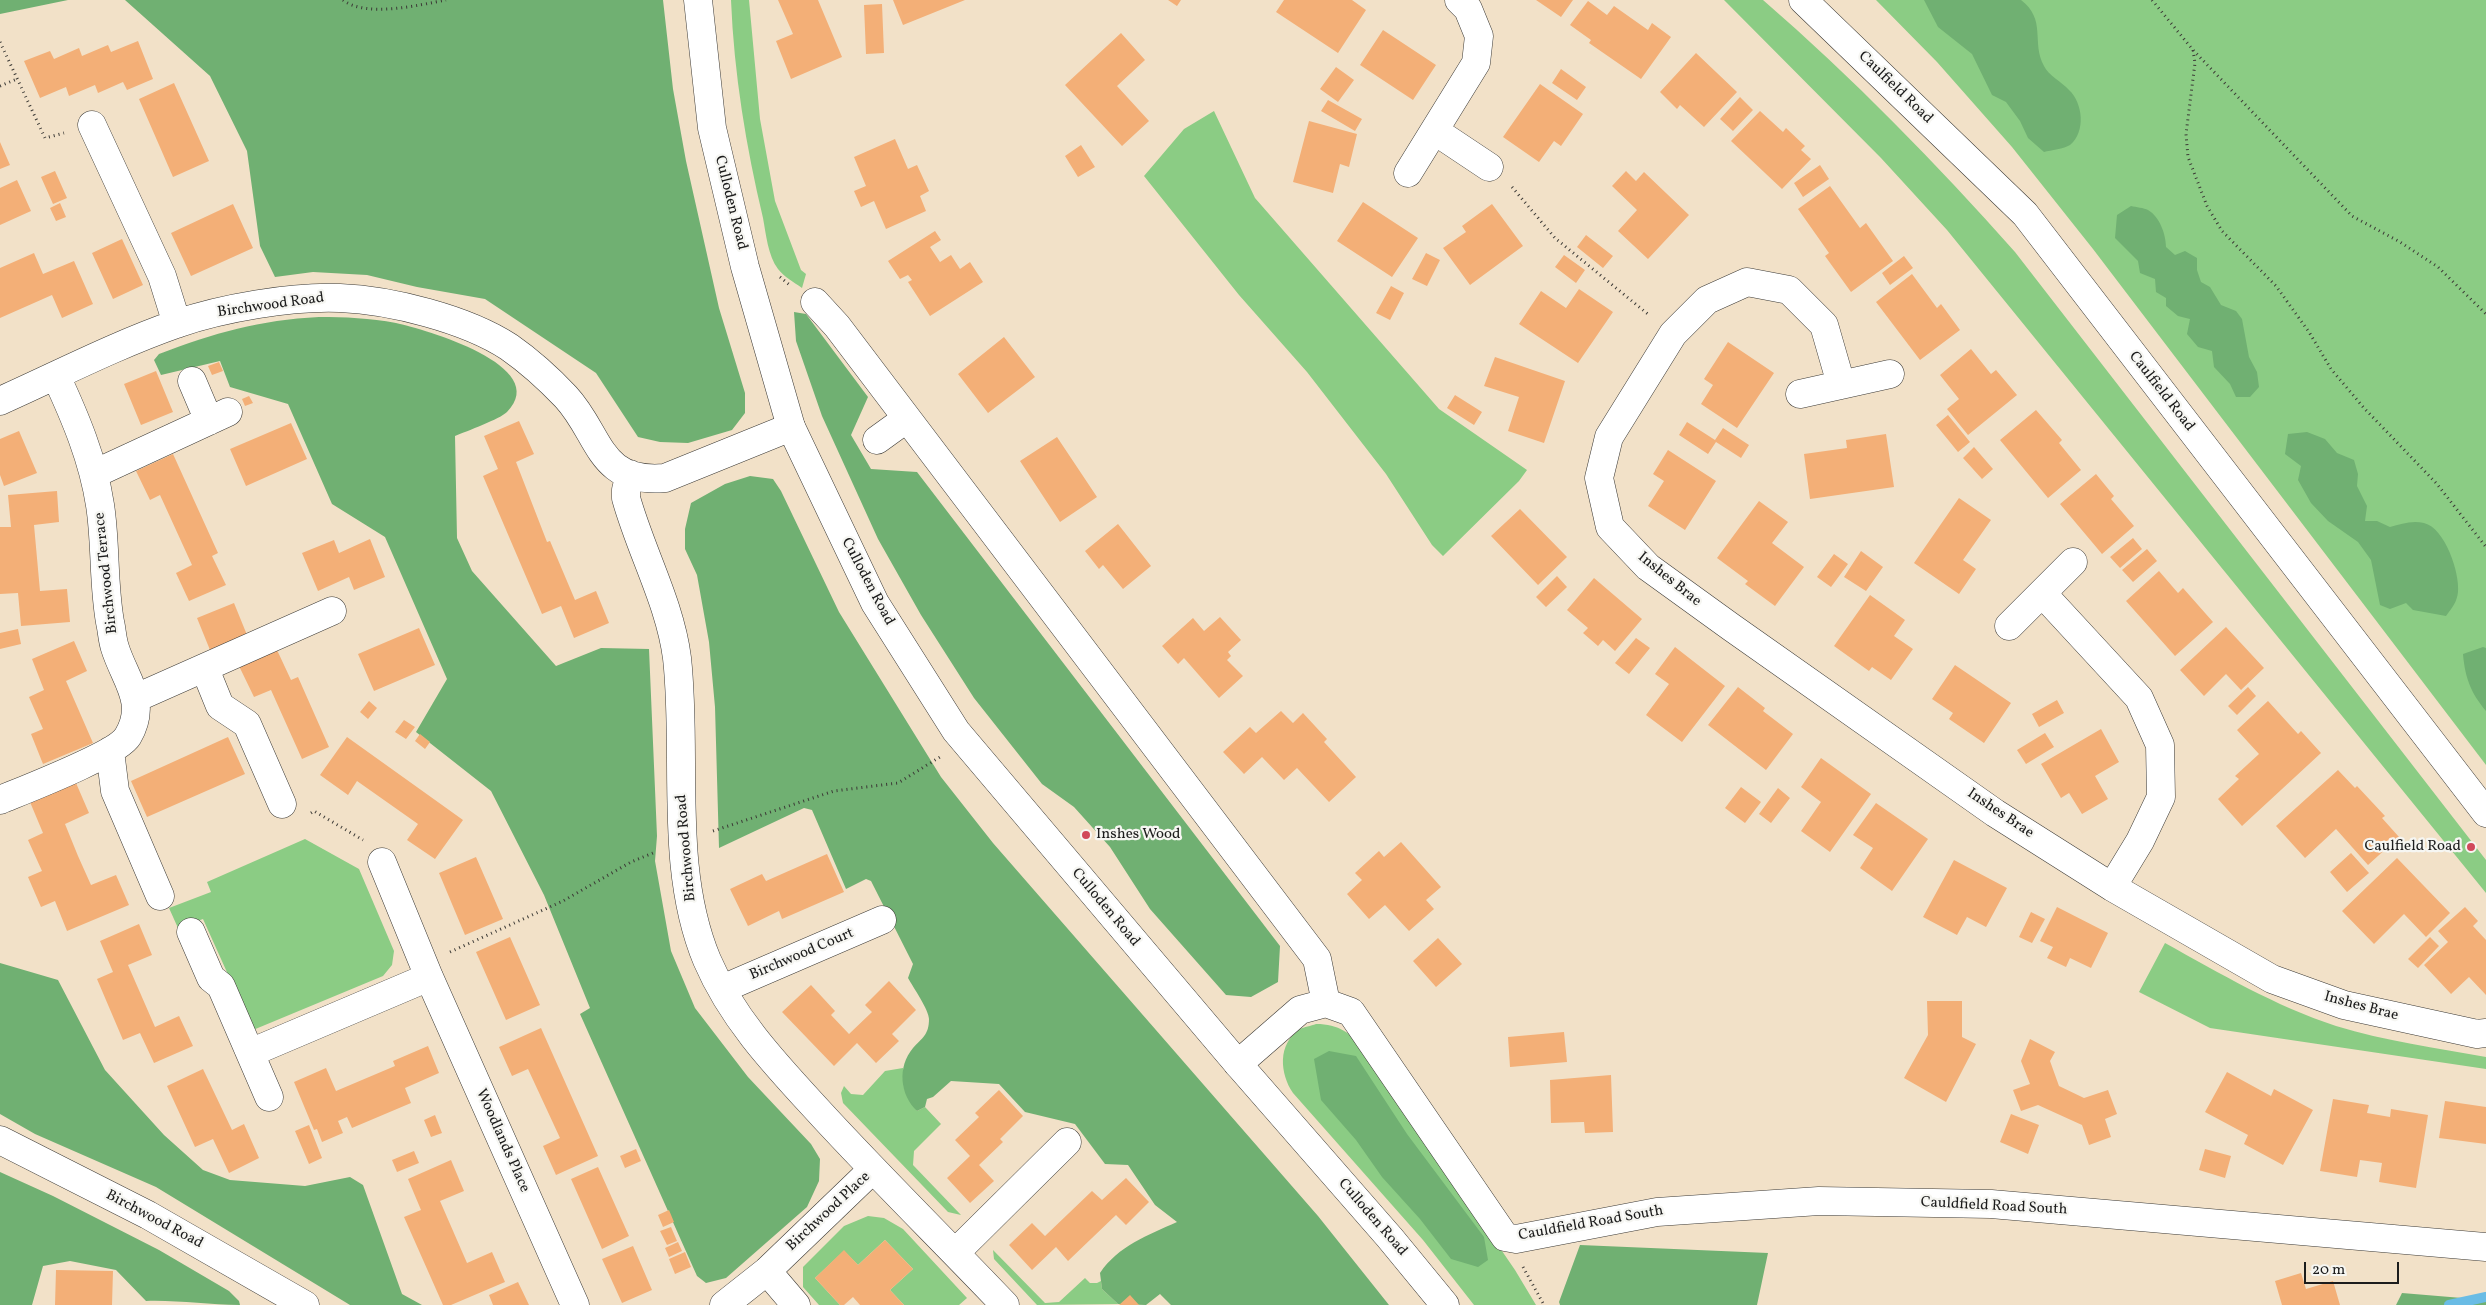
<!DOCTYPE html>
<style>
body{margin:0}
#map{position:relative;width:2486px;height:1305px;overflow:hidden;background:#f2e1c8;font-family:Vollkorn,serif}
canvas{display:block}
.scale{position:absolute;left:2304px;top:1262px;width:95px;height:22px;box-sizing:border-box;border:2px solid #1c1c1c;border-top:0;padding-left:6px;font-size:15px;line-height:18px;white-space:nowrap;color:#1c1c1c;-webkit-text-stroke:4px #f6f6f2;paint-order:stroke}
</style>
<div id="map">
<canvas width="2486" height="1305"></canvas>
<div class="scale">20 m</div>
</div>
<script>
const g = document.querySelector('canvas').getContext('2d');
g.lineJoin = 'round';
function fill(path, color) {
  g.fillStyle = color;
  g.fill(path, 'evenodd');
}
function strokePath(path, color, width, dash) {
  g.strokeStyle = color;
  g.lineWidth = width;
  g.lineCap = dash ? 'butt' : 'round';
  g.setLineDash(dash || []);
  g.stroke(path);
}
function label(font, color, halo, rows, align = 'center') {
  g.font = font + ' Vollkorn,serif';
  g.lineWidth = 4.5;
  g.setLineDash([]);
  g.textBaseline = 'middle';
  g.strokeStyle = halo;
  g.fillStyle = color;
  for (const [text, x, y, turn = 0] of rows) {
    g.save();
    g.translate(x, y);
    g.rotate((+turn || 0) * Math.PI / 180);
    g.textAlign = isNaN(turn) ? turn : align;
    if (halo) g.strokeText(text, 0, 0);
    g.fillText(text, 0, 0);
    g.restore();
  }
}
const green = new Path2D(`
 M731 0H749L760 119 775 201 801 270 806 274 802 288C794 282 784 277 778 269 768 256 766 234 763 218 746 146 734 74 731 0Z
 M1724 0H1763C1853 78 1936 163 2015 252L2486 860V893L1947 230 1881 158Z
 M1876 0H2486V765L2093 249 2012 147 1937 62Z
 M1214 111 1255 198 1439 409 1527 470 1519 481 1443 556 1432 545 1386 474 1307 372 1239 295 1144 176 1184 129Z
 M305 839 359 869 394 951 392 965 383 976 253 1030 203 919 178 928 169 908 211 892 207 882Z
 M2165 943C2221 974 2275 1006 2336 1026 2385 1041 2437 1048 2486 1057V1069L2210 1028 2139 992Z
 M1316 1024C1339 1024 1351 1033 1365 1051L1515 1270 1536 1305H1474L1423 1240 1293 1093C1280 1074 1277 1044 1300 1029 1304 1027 1311 1026 1316 1024Z
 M903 1068 904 1088 917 1111 925 1107 941 1124 914 1151 913 1165 961 1215 948 1212 843 1103 841 1093 844 1086 851 1094 863 1095 885 1071Z
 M868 1216 884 1218 903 1229 967 1298 959 1305H904L890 1290 913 1269 885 1240 858 1265 844 1251 815 1278 840 1305H819L803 1287V1267L844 1226Z
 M993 1250 1045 1303 1059 1302 1085 1278 1090 1283H1097L1101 1281 1102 1289 1118 1304 1037 1305 994 1259Z`);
const forest = new Path2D(`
 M0 0H68L0 14Z
 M125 0H663L673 89 686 161 719 308 745 393V413L732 430 688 443 660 442 638 437 596 373 485 299 417 287 367 275 313 272 275 277 260 246 247 151 210 76Z
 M1924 0H2021C2047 20 2031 42 2044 66 2048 75 2062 82 2069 90 2083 103 2086 132 2070 145 2064 149 2051 150 2044 152L2028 138 2020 121 2006 102 1992 95 1972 54 1938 27Z
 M2131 206C2136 207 2144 208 2148 210 2160 217 2166 235 2166 247L2175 255 2185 251 2197 258V270L2201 282 2210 287 2221 305 2236 311 2242 319 2249 357 2257 372 2259 387 2250 397H2236L2230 384 2214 367 2212 351 2198 347 2187 334 2190 319 2178 316 2166 306V298L2156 292 2155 279 2140 273 2138 261 2115 238 2117 215Z
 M794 312 806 314 868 397 851 435 871 469 917 472 1280 946 1278 982 1251 997 1226 995 1150 909 1110 847 1074 807 1042 784 974 698 921 615 878 539 822 416 796 341Z
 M319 317C345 317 370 318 396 323 424 329 553 366 507 412 500 419 467 431 455 436L457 538 472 571 556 666 601 648 649 649 657 836 655 861 671 951 695 1008 748 1077 811 1144 820 1159 819 1181 807 1207 726 1278 706 1283 697 1276 580 1014 590 1008 544 895 491 791 416 732 447 679 385 537 332 504 288 404 230 387 220 361 161 375 154 360 159 354C214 333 260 320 319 317Z
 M2307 432 2325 439 2337 453 2354 460 2358 474 2357 486 2367 506 2365 521H2377L2390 527C2401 524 2412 520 2424 523 2445 528 2460 573 2458 592 2457 602 2452 608 2446 616L2413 610 2406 603 2390 609 2380 605 2371 560 2358 542 2328 521 2311 503 2298 480 2301 466 2285 454 2288 434Z
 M750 476 773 479 781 491 839 612 941 777 993 843 1318 1216 1389 1305H1171L1160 1294 1146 1305 1118 1304 1102 1289 1100 1273C1118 1246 1148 1235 1177 1222L1155 1205 1128 1165 1105 1164 1075 1124 1025 1112 999 1084 951 1081 933 1097 927 1099 925 1107 917 1111C900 1095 897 1067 913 1048 922 1038 929 1035 929 1019 929 1010 913 987 908 978L913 964 871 881 866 879 846 889 812 810 804 808 719 848 715 707 709 642 697 575 685 549V529L691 503 725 484Z
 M2483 647 2486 648V711C2471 693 2465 678 2463 654Z
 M0 963 58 980 105 1070 164 1135 203 1170 230 1180 305 1186 350 1177 363 1185 402 1294 422 1305H350L156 1187 35 1134 0 1114Z
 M1329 1051 1356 1056 1407 1134 1484 1237 1488 1260 1478 1267 1451 1259 1420 1219 1382 1177 1356 1140 1321 1100 1314 1059Z
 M0 1172 53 1196 159 1250 229 1291 239 1301 240 1305C208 1305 178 1300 146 1301L116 1270 70 1261 43 1266 32 1305H0Z
 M1580 1245 1768 1253 1757 1305H1560L1559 1302Z
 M2402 1293 2486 1300V1305H2396Z`);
const stream = new Path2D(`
 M2449 1305 2486 1297`);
const building = new Path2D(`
 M778 0H818L842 57 791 79 776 41 793 34Z
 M893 0H965L903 25Z
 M1168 0H1181L1177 6Z
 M1284 0H1352L1366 10 1338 53 1276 12Z
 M1536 0H1573L1561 17Z
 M1588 1 1607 15 1614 6 1648 30 1652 23 1671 37 1641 79 1589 43 1591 40 1570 25Z
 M882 4 884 53 866 54 864 5Z
 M1383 30 1436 65 1413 100 1360 65Z
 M1121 33 1145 60 1117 86 1149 121 1122 146 1065 85Z
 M138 41 153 79 127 90 123 82 98 93 95 85 69 96 66 87 40 98 24 61 50 51 54 59 79 48 82 56 108 45 111 52Z
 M1696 53 1737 92 1704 127 1680 105 1677 109 1660 92Z
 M1336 67 1354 80 1338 102 1320 89Z
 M1561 69 1586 87 1577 100 1552 83Z
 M174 83 209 161 173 177 139 99Z
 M1540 84 1583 114 1561 146 1554 141 1539 162 1503 137Z
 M1740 97 1753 110 1733 131 1720 119Z
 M1328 100 1362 119 1355 131 1321 111Z
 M1760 111 1783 132 1786 128 1805 146 1801 150 1811 159 1782 189 1731 141Z
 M1309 121 1357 134 1349 167 1340 164 1333 193 1293 182Z
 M895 139 908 169 917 165 929 191 920 196 926 211 886 229 874 201 861 207 854 191 866 186 854 157Z
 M0 142 10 165 0 169Z
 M1081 145 1095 167 1078 177 1065 156Z
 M1820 165 1829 179 1803 197 1794 183Z
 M55 171 67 198 53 204 41 177Z
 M1626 171 1636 181 1644 172 1689 215 1648 259 1618 231 1637 210 1612 186Z
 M17 180 31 211 0 225V188Z
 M1830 186 1860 228 1866 223 1893 261 1851 292 1825 256 1829 253 1798 209Z
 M1363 202 1418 238 1392 277 1337 241Z
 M60 203 66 217 56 221 50 208Z
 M233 204 253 248 191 276 171 233Z
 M1492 204 1523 246 1470 285 1443 248 1466 232 1462 226Z
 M935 231 941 240 930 247 940 262 951 255 960 269 970 262 983 282 930 316 908 282 912 280 908 275 900 279 888 261Z
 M1586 235 1613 256 1603 268 1577 247Z
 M122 239 143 285 113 299 92 253Z
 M34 253 43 274 74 261 93 304 62 318 52 295 0 318V268Z
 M1426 253 1440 260 1427 286 1412 279Z
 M1564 255 1585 270 1576 283 1555 267Z
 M1904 256 1913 268 1890 285 1882 273Z
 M1912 274 1937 308 1941 304 1960 330 1920 360 1876 302Z
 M1391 286 1404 293 1390 320 1376 313Z
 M1579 289 1613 312 1578 363 1519 324 1541 291 1566 308Z
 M1004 337 1035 377 988 413 958 374Z
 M1728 342 1774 373 1737 428 1701 404 1713 385 1704 379Z
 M1971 349 1991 374 1996 370 2017 395 1968 435 1947 409 1959 399 1940 375Z
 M1495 357 1565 381 1544 443 1508 431 1519 397 1484 386Z
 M219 362 223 371 212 375 208 366Z
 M156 371 173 412 141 425 124 384Z
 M1455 395 1482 412 1474 425 1447 408Z
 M249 396 253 403 245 406 242 399Z
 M2036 410 2062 440 2059 443 2081 470 2048 498 2000 440Z
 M1948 415 1970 442 1958 452 1936 425Z
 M519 421 534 454 516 462 547 542 550 541 575 600 596 591 609 623 574 638 561 606 542 614 483 476 498 469 484 436Z
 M1687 422 1715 440 1723 428 1749 445 1741 458 1716 442 1708 454 1679 435Z
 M291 423 307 459 246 486 230 449Z
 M19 431 37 473 4 486 0 475V439Z
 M1886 434 1894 487 1810 499 1804 454 1847 448 1846 440Z
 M1057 437 1097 497 1060 522 1020 461Z
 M1974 447 1993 469 1982 479 1963 458Z
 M1668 450 1716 481 1685 530 1648 506 1664 481 1653 474Z
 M173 454 218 553 212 556 226 585 189 601 176 573 192 565 160 495 150 500 136 471Z
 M2096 474 2114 496 2111 499 2134 526 2102 554 2060 504Z
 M57 491 59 522 34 525 40 591 67 589 70 622 21 626 18 593 0 594V527H11L8 495Z
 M1959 498 1991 520 1963 560 1976 569 1959 594 1914 563Z
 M1759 501 1788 522 1772 543 1804 567 1775 606 1745 584 1748 581 1717 558Z
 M1520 509 1567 557 1538 585 1491 536Z
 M1118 524 1151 566 1123 589 1103 565 1099 569 1085 551Z
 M2133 538 2142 549 2120 568 2110 557Z
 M370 539 385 577 354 590 349 577 318 591 302 553 334 540 339 553Z
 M2147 549 2157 561 2133 582 2122 570Z
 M1861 551 1883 567 1866 591 1844 577Z
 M1834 554 1848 564 1831 587 1817 577Z
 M2159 571 2178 593 2183 588 2213 622 2175 656 2126 601Z
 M1557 576 1567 587 1546 607 1536 597Z
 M1594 578 1642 619 1615 651 1603 640 1598 646 1583 633 1588 628 1567 610Z
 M1870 595 1905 620 1894 636 1913 649 1891 680 1872 667 1869 671 1834 646Z
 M234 603 247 635 210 650 197 618Z
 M1220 617 1241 640 1228 652 1231 656 1227 660 1243 676 1219 698 1184 658 1178 664 1162 646 1193 618 1204 631Z
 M2226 627 2264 668 2241 690 2226 674 2204 696 2180 670Z
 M419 628 435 665 374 691 358 654Z
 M18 629 21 644 0 649V633Z
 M1636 638 1650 648 1629 674 1615 663Z
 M74 641 87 671 66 681 93 743 43 764 31 734 43 729 29 697 44 690 32 659Z
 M1675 647 1725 686 1682 742 1646 715 1669 684 1655 674Z
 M277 650 291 680 298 677 329 747 302 759 271 690 254 697 239 666Z
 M1955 665 2011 703 1984 743 1949 719 1953 713 1932 699Z
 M1738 687 1765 708 1763 711 1793 734 1766 770 1708 725Z
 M2248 687 2256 696 2237 715 2228 706Z
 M2057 700 2064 713 2039 727 2032 714Z
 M369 701 377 708 368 719 360 712Z
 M2268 701 2298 734 2301 731 2321 753 2242 826 2218 799 2239 779 2235 776 2259 754 2237 730Z
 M1281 711 1293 723 1303 713 1327 739 1324 742 1356 777 1329 802 1297 768 1284 780 1262 757 1244 774 1223 752 1250 727 1256 733Z
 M404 720 415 727 406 739 395 732Z
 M2101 729 2119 762 2095 776 2108 799 2082 814 2069 793 2061 798 2041 764Z
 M2045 733 2054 747 2026 764 2017 750Z
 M420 734 430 742 425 749 415 741Z
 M228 737 245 774 147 817 131 781Z
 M347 737 463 820 435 859 407 840 418 824 357 781 348 795 320 775Z
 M1821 758 1871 794 1830 852 1801 831 1821 802 1801 787Z
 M2338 770 2355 788 2357 786 2385 816 2382 818 2399 837 2368 865 2336 829 2305 858 2276 826Z
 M76 783 89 813 65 824 78 856 91 885 116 875 129 905 67 931 55 901 41 907 28 877 42 871 28 840 43 833 30 802Z
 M1741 787 1761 802 1745 823 1725 808Z
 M1778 788 1790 798 1771 823 1759 814Z
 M1876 803 1928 839 1892 891 1860 868 1873 848 1853 835Z
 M1401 842 1441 887 1426 900 1434 909 1409 931 1385 905 1369 919 1347 894 1362 880 1355 873 1379 851 1384 857Z
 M2351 853 2369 873 2347 892 2330 872Z
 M827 854 844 892 782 919 779 911 748 926 730 889 762 874 766 881Z
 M476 857 503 919 465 935 439 873Z
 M2397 858 2450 913 2426 937 2404 914 2374 944 2342 911Z
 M1954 860 2007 888 1986 927 1967 917 1957 935 1923 917Z
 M2057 907 2108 933 2091 968 2070 958 2066 967 2047 958 2053 947 2040 941Z
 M2465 907 2478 921 2473 926 2486 940V995L2469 977 2451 994 2424 965 2448 942 2438 931Z
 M2031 912 2045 919 2032 943 2019 937Z
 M139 924 152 955 128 965 155 1027 179 1016 193 1046 154 1063 140 1033 123 1040 97 979 113 972 100 941Z
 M510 937 540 1005 506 1020 476 952Z
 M2430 937 2439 946 2418 968 2408 959Z
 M1438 938 1462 964 1436 987 1413 961Z
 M889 981 916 1010 892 1034 899 1041 876 1063 857 1043 834 1066 782 1012 811 985 835 1011 831 1015 849 1034 872 1012 865 1005Z
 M1927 1001H1962V1037L1976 1044 1946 1102 1904 1078 1928 1035Z
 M541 1028 598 1156 556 1175 543 1146 560 1138 528 1069 512 1076 499 1047Z
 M1564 1032 1567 1062 1510 1067 1508 1037Z
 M2030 1039 2055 1052 2050 1061 2059 1086 2084 1098 2108 1090 2117 1114 2105 1119 2111 1137 2089 1145 2082 1125 2038 1105 2021 1111 2013 1090 2030 1084 2021 1061Z
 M428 1046 439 1073 405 1088 411 1103 352 1128 347 1117 338 1121 343 1133 322 1142 317 1129 314 1130 294 1082 326 1068 336 1091 395 1066 393 1061Z
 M203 1069 232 1130 244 1124 259 1158 229 1173 213 1139 195 1147 167 1086Z
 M2227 1072 2271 1096 2274 1089 2313 1110 2283 1165 2244 1144 2248 1135 2205 1112Z
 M1611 1075 1613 1132 1585 1133 1584 1122 1551 1123 1550 1080Z
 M999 1090 1023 1116 1000 1139 1003 1142 979 1165 994 1181 970 1203 947 1178 970 1156 955 1140 979 1117 975 1113Z
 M2333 1099 2369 1105 2367 1113 2390 1117 2391 1109 2428 1115 2416 1188 2379 1182 2382 1163 2360 1160 2357 1177 2320 1171Z
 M2445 1101 2486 1107V1144L2439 1138Z
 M2011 1114 2039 1125 2028 1154 2000 1142Z
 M435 1115 442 1133 431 1137 424 1120Z
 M309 1125 322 1158 309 1164 295 1131Z
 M636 1149 641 1161 625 1168 620 1156Z
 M2205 1149 2231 1156 2225 1178 2199 1170Z
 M414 1151 419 1163 397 1172 392 1160Z
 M451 1160 464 1191 440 1201 467 1263 492 1252 505 1282 451 1305H443L404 1217 421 1210 408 1179Z
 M598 1167 629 1236 602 1249 571 1179Z
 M1126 1178 1149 1202 1126 1225 1116 1215 1068 1261 1056 1247 1032 1270 1009 1245 1032 1223 1045 1236 1092 1191 1102 1200Z
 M669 1210 674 1222 663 1227 658 1215Z
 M671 1227 677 1241 667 1245 660 1231Z
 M885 1240 913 1269 890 1290 904 1305H860L853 1297 844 1305H840L815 1278 844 1250 858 1265Z
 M678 1242 682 1251 669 1257 665 1248Z
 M633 1246 652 1290 622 1303 602 1259Z
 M685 1252 691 1267 675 1274 669 1259Z
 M56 1270 113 1271 112 1305H55Z
 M2301 1273 2306 1289 2333 1281 2340 1305H2282L2275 1281Z
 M518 1282 529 1305H493L489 1295Z
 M1130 1295 1139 1305H1119Z`);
const path = new Path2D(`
 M343 0C366 18 419 5 446 0
 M2152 0 2193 50 2352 216 2400 242 2438 267 2486 314
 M0 42 45 138 64 133
 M2193 50 2195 63 2186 134 2188 157 2207 206 2222 231 2276 286 2309 332 2331 369 2364 408 2437 484 2486 547
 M0 86 17 79
 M1512 187 1555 238 1649 315
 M780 277 791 286
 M311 813 314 811 363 840
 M713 831 834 791 898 783 940 757
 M450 952 563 901 631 862 653 853
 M1523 1267 1544 1305`);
const street = new Path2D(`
 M92 125 162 276 177 324
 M1435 131 1489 167
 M1408 173 1476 63 1479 36 1468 9 1459 0
 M815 302 837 326 1317 959 1326 1003
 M192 381 209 421
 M1841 384 1824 325 1789 290 1747 282 1707 300 1673 334 1609 437 1599 478 1610 527 1648 567 1731 627 1995 813 2112 887 2272 979 2344 1005 2477 1034 2486 1033
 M1800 394 1890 374
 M0 401C58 375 116 345 176 324 222 308 292 296 340 298 391 300 466 319 509 347 529 361 549 379 566 397 601 435 598 484 665 478L791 427
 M877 440 906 419
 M94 474 228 412
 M630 474 626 490V498C641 552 670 603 677 658 688 756 668 867 707 960 733 1021 779 1068 823 1116 883 1181 945 1242 1005 1305
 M2042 593 2139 698 2160 745 2161 797 2140 841 2112 887
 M2009 626 2073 562
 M205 669 220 706 247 724 282 804
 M136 698 332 611
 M110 751 115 791 160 896
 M0 800C24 790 118 754 128 736 148 702 125 680 115 648 112 639 112 630 110 622 103 583 106 543 100 505 93 459 75 417 56 376
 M382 862 429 977 575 1305
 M191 932 211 978 221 986 269 1097
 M722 989 882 920
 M250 1053 429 977
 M1238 1064 1300 1010 1326 1003 1351 1012 1505 1237 1516 1239 1657 1212 1819 1201 1991 1204 2486 1247
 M0 1140 148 1215 305 1305
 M955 1253 1067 1142
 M767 1271 796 1305
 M724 1305 767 1271 872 1170`);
const secondary = new Path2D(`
 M698 0 712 128 745 267 791 427 875 603 956 731 1238 1064 1390 1238 1445 1305
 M1803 0 2025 214 2486 813`);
const markers = [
 [1086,835,5,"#d1495b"],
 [2471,847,5,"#d1495b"]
];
const streetNames = [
 ["Caulfield Road",1895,88,44],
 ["Culloden Road",730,203,76],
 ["Birchwood Road",271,306,-8],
 ["Caulfield Road",2161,392,52],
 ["Birchwood Terrace",107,573,-96],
 ["Inshes Brae",1669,580,39],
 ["Culloden Road",867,582,62],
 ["Inshes Brae",2000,814,34],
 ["Birchwood Road",687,848,-95],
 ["Culloden Road",1105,908,50],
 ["Birchwood Court",802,955,-23],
 ["Inshes Brae",2361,1007,15],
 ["Woodlands Place",502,1141,66],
 ["Cauldfield Road South",1994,1207,3],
 ["Birchwood Place",829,1212,-43],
 ["Culloden Road",1372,1218,49],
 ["Birchwood Road",154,1220,28],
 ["Cauldfield Road South",1591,1224,-10]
];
const poiNames = [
 ["Inshes Wood",1096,835],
 ["Caulfield Road",2461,847,"right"]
];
fill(green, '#8bcc84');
fill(forest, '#70b072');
strokePath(stream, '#6abce5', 10);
fill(building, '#f3af77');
strokePath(street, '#3c3a36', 29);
strokePath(secondary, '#3c3a36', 29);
strokePath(path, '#3c3a36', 3, [1, 4]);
strokePath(street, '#fff', 28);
strokePath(secondary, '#fff', 28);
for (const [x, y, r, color] of markers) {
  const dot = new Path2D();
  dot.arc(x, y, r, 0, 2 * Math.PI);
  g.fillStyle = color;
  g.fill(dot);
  strokePath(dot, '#f6f6f2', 2);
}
label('15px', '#1c1c1c', '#f6f6f2', streetNames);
label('15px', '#1c1c1c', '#f6f6f2', poiNames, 'left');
</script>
